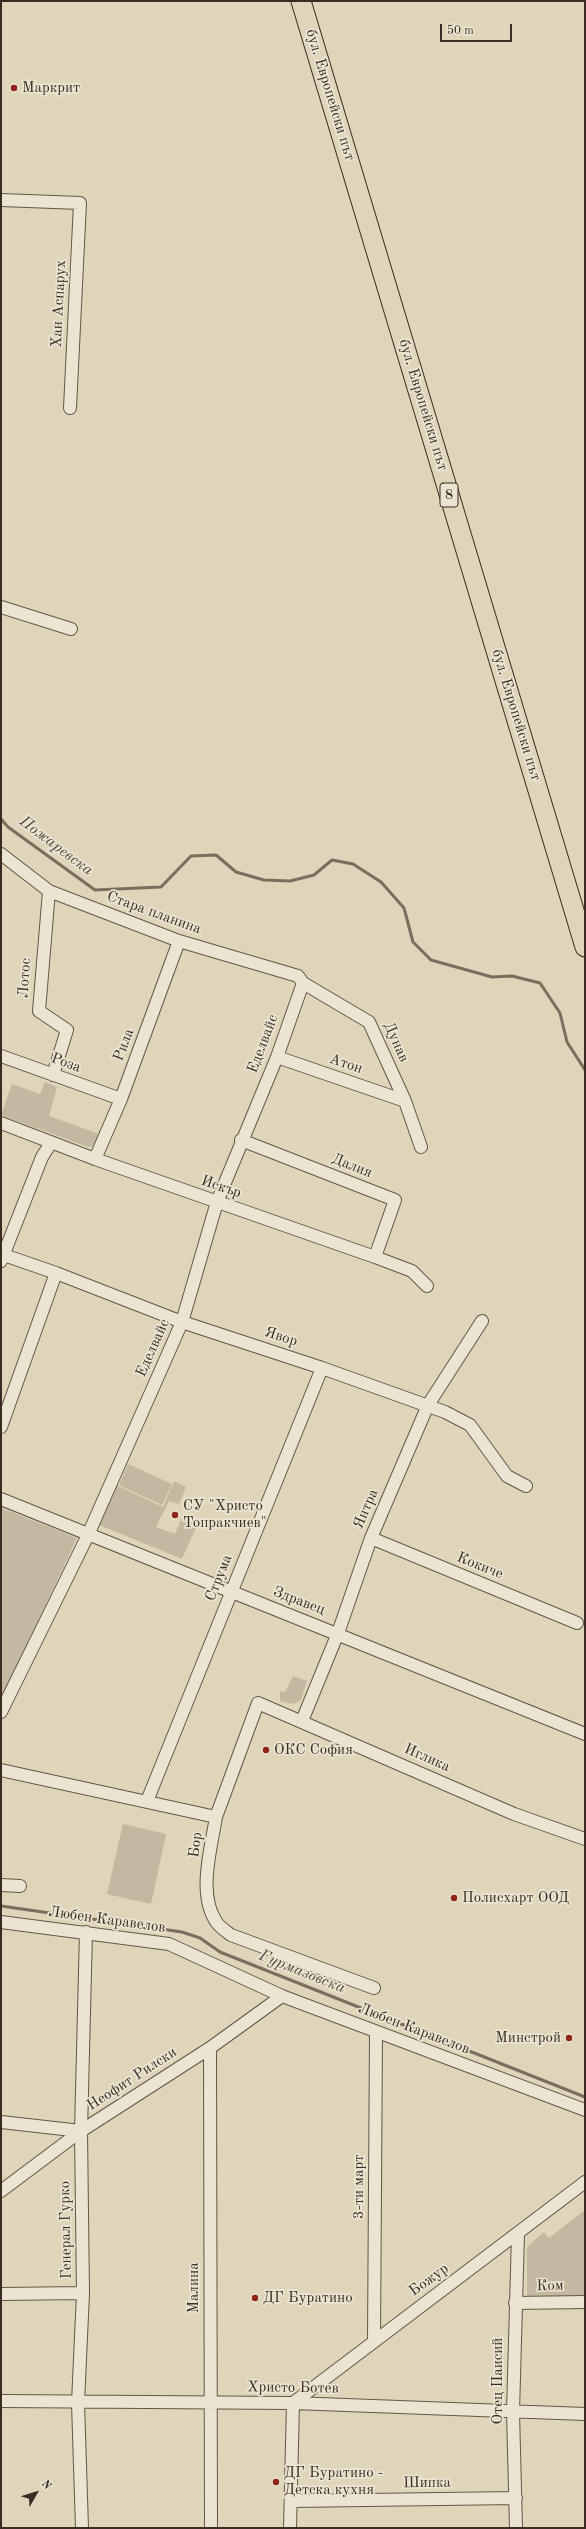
<!DOCTYPE html>
<meta charset="utf-8">
<style>
body{margin:0}
#map{position:relative;width:586px;height:2529px;overflow:hidden;background:#dfd5b9;font-family:"Old Standard TT",serif}
canvas{display:block}
.frame{position:absolute;inset:0;border:2px solid #3b2b23;pointer-events:none}
.north{position:absolute;left:16px;top:2473px;width:40px;height:40px;-webkit-text-stroke:3px #eae4d2;paint-order:stroke;rotate:51deg;font-size:11px;font-weight:700;line-height:16px;text-align:center;color:#3b2b23}
.north::after{content:'';display:block;margin:auto;width:14px;height:18px;background:#3b2b23;clip-path:polygon(50% 0,100% 100%,50% 72%,0 100%)}
.scale{position:absolute;left:440px;top:24px;width:72px;height:18px;box-sizing:border-box;border:2px solid #3b2b23;border-top:0;padding-left:5px;font-size:12px;line-height:14px;white-space:nowrap;color:#3b2b23;-webkit-text-stroke:3px #eae4d2;paint-order:stroke}
</style>
<div id="map">
<canvas width="586" height="2529"></canvas>
<div class="frame"></div>
<div class="north">N</div>
<div class="scale">50 m</div>
</div>
<script>
const g = document.querySelector('canvas').getContext('2d');
g.lineJoin = 'round';
function fill(path, color) {
  g.fillStyle = color;
  g.fill(path, 'evenodd');
}
function strokePath(path, color, width, dash) {
  g.strokeStyle = color;
  g.lineWidth = width;
  g.lineCap = dash ? 'butt' : 'round';
  g.setLineDash(dash || []);
  g.stroke(path);
}
function label(font, color, halo, rows, align = 'center') {
  g.font = font + ' "Old Standard TT",serif';
  g.lineWidth = 3.5;
  g.setLineDash([]);
  g.textBaseline = 'middle';
  g.strokeStyle = halo;
  g.fillStyle = color;
  for (const [text, x, y, turn = 0] of rows) {
    g.save();
    g.translate(x, y);
    g.rotate((+turn || 0) * Math.PI / 180);
    g.textAlign = isNaN(turn) ? turn : align;
    if (halo) g.strokeText(text, 0, 0);
    g.fillText(text, 0, 0);
    g.restore();
  }
}
const green = new Path2D(`
 M45 1082 57 1087 49 1116 99 1134 93 1146 88 1147 1 1115 12 1084 40 1094Z
 M128 1464 172 1484 162 1505 119 1485Z
 M174 1481 186 1487 179 1504 169 1501 156 1527 175 1534 182 1518 197 1525 182 1559 97 1524 114 1484 163 1507Z
 M1 1508 77 1538 1 1699Z
 M293 1676 307 1681 301 1700 294 1704 280 1701V1691L285 1692Z
 M123 1824 166 1834 151 1904 107 1894Z
 M585 2210V2303L527 2306V2247L544 2232 549 2238Z`);
const stream = new Path2D(`
 M1 819 8 827 95 890 161 887 191 856 216 855 236 872 264 880 290 881 314 875 332 860 353 864 381 882 404 908 413 942 431 960 492 977 512 976 540 983 560 1013 567 1042 585 1070
 M1 1906 182 1932 200 1938 220 1952 585 2097`);
const street = new Path2D(`
 M1 200 80 203 70 408
 M1 607 71 629
 M1 854 49 891 179 941 298 976 303 983
 M49 891 39 1011 67 1030 53 1075
 M303 983 369 1022 405 1101 421 1147
 M1 1056 121 1099
 M277 1057 405 1101
 M1 1123 95 1159 375 1257 412 1271 427 1286
 M241 1140 395 1200 375 1257
 M95 1159 121 1099 179 941
 M1 1254 56 1273 182 1322 322 1368 445 1412 470 1425 507 1476 526 1486
 M1 1261 42 1157 51 1143
 M1 1427 56 1273
 M1 1499 585 1734
 M371 1538 577 1623
 M1 1712 88 1535 182 1322 217 1202 277 1057 303 983
 M302 1721 338 1633 371 1538 428 1405 482 1321
 M1 1770 216 1817C211 1849 197 1895 217 1923 221 1928 227 1932 231 1935L374 1988
 M147 1801 322 1368
 M216 1817 258 1703 514 1814 585 1839
 M1 1885 20 1886
 M1 1922 169 1944 282 1996 585 2110
 M210 2048 211 2528
 M1 2122 81 2131
 M1 2191 81 2131 210 2048 282 1996
 M1 2294 83 2293
 M515 2303 585 2302
 M374 2340 376 2033
 M1 2401 293 2403 585 2414
 M291 2501 516 2498
 M82 2528 78 2403 83 2293 81 2131 86 1932
 M290 2528 293 2403 585 2182
 M516 2528 513 2412 518 2234`);
const primary = new Path2D(`
 M301 1 585 947`);
const markers = [
 [14,88,4,"#8f2418"],
 [175,1515,4,"#8f2418"],
 [266,1750,4,"#8f2418"],
 [454,1898,4,"#8f2418"],
 [569,2038,4,"#8f2418"],
 [255,2298,4,"#8f2418"],
 [276,2482,4,"#8f2418"]
];
const shields = [
 [449,495,18]
];
const shieldNames = [
 ["8",449,495]
];
const poiNames = [
 ["Маркрит",22,88],
 ["СУ \"Христо",183,1506],
 ["Топракчиев\"",183,1523],
 ["ОКС София",274,1750],
 ["Полисхарт ООД",462,1898],
 ["Минстрой",561,2038,"right"],
 ["ДГ Буратино",263,2298],
 ["ДГ Буратино -",284,2473],
 ["Детска кухня",284,2490]
];
const streetNames = [
 ["бул. Европейски път",330,95,73],
 ["Хан Аспарух",59,304,-87],
 ["бул. Европейски път",423,405,73],
 ["бул. Европейски път",516,715,73],
 ["Стара планина",154,913,20],
 ["Лотос",25,978,-86],
 ["Дунав",396,1042,66],
 ["Еделвайс",263,1044,-69],
 ["Рила",124,1045,-69],
 ["Роза",66,1063,20],
 ["Атон",346,1064,19],
 ["Далия",352,1166,22],
 ["Искър",221,1187,19],
 ["Явор",281,1337,18],
 ["Еделвайс",153,1348,-66],
 ["Янтра",366,1509,-67],
 ["Кокиче",480,1566,22],
 ["Струма",219,1578,-68],
 ["Здравец",299,1601,21],
 ["Иглика",427,1758,24],
 ["Бор",196,1845,-82],
 ["Любен Каравелов",107,1920,8],
 ["Любен Каравелов",414,2029,21],
 ["Неофит Рилски",132,2079,-33],
 ["3-ти март",359,2187,-90],
 ["Генерал Гурко",66,2230,-91],
 ["Божур",429,2280,-36],
 ["Ком",550,2286,-1],
 ["Малина",194,2288,-90],
 ["Отец Паисий",498,2381,-90],
 ["Христо Ботев",293,2388,1],
 ["Шипка",427,2483,-1]
];
const waterNames = [
 ["Пожаревска",56,846,37],
 ["Гурмазовска",302,1972,22]
];
fill(green, '#c3b8a0');
strokePath(stream, '#7c6e5e', 3);
strokePath(street, '#645648', 14);
strokePath(primary, '#3b2b23', 21);
strokePath(street, '#eae4d2', 12);
strokePath(primary, '#dfd5b9', 19);
for (const [x, y, r, color] of markers) {
  const dot = new Path2D();
  dot.arc(x, y, r, 0, 2 * Math.PI);
  g.fillStyle = color;
  g.fill(dot);
  strokePath(dot, '#eae4d2', 1.5);
}
for (const [x, y, w] of shields) {
  const box = new Path2D();
  box.roundRect(x - w / 2, y - 12, w, 24, 3);
  g.fillStyle = '#eae4d2';
  g.fill(box);
  strokePath(box, '#3b2b23', 1);
}
label('bold 14px', '#3b2b23', null, shieldNames);
label('15px', '#3b2b23', '#eae4d2', poiNames, 'left');
label('15px', '#3b2b23', '#eae4d2', streetNames);
label('italic 16px', '#56473c', '#eae4d2', waterNames);
</script>
